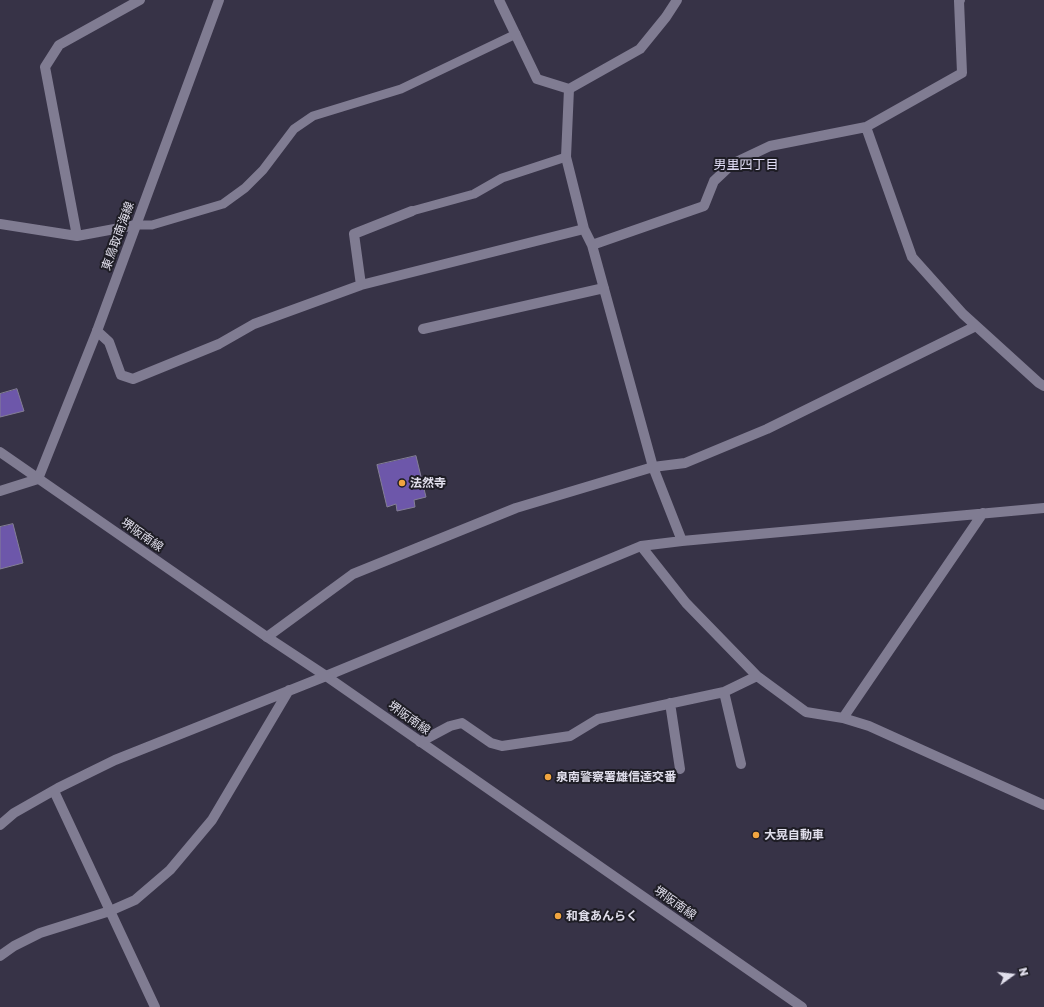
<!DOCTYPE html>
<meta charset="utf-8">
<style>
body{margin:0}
#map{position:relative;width:1044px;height:1007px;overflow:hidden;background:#373347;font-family:"Golos Text",sans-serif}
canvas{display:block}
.north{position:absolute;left:992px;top:955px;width:40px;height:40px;-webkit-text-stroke:3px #1e1d25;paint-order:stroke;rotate:75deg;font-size:11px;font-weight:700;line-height:16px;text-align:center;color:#e1dfec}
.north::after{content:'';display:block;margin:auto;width:14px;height:18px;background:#e1dfec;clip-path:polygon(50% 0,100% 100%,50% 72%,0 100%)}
</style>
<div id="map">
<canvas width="1044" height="1007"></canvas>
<div class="north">N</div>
</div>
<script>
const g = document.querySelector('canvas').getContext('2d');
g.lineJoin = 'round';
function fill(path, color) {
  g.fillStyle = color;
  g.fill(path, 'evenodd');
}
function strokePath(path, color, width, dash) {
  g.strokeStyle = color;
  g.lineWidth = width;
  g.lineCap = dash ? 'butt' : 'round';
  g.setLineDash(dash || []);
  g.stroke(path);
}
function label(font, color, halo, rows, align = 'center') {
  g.font = font + ' "Golos Text","Noto Sans JP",sans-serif';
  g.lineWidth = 4;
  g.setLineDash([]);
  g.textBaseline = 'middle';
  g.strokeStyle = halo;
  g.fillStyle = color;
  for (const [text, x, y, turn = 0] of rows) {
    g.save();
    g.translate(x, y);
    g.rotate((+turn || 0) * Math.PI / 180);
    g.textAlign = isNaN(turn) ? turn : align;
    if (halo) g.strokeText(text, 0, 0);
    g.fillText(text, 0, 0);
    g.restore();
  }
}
const building = new Path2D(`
 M17 389 24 411 0 417V394Z
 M416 456 426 497 414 500 415 507 397 511 396 504 387 507 377 465Z
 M13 524 23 563 0 569V527Z`);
const lane = new Path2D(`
 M412 211 474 194 502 178 566 157
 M136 225H152L223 204 245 188 263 170 294 129 313 116 401 89 516 34`);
const street = new Path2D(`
 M499 0 537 79 569 89 640 49 666 17 677 0
 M960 0 959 1 962 73 866 127 912 257 963 314 1039 383 1044 386
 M569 89 566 157 584 229 592 245 653 467 682 541
 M0 224 77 236 136 225
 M77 236 45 67 59 45 140 0
 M592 245 704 206 714 181 732 164 770 146 866 127
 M361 285 584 229
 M423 329 604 288
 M97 331 109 342 121 375 133 379 219 344 254 324 361 285 354 234 412 211
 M0 491 38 479
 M641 546 686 603 757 676 806 712 843 718 869 726 1044 805
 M267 637 353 574 516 508 653 467 685 463 767 429 976 326
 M724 692 741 764
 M670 703 680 769
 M843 718 983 513
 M420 742 450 726 462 723 491 743 502 746 570 736 598 719 724 692 757 676
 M54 791 155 1007
 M0 825 14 813 58 788 115 760 326 676 641 546 682 541 1044 508
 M0 956 14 946 40 933 110 911 135 900 170 870 212 820 289 690`);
const secondary = new Path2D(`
 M0 452 267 637 326 676 802 1007
 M38 479 97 331 219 0`);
const markers = [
 [402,483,4,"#f1a540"],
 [548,777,4,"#f1a540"],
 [756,835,4,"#f1a540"],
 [558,916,4,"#f1a540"]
];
const streetNames = [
 ["東鳥取南海線",118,236,-70],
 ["堺阪南線",142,535,35],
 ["堺阪南線",409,718,35],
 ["堺阪南線",675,903,35]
];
const poiNames = [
 ["法然寺",410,483],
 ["泉南警察署雄信達交番",556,777],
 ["大晃自動車",764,835],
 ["和食あんらく",566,916]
];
const neighbourhoodNames = [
 ["男里四丁目",746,165]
];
fill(building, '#6d57aa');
strokePath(building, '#847f96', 1);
strokePath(lane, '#807c92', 9);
strokePath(street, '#807c92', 10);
strokePath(secondary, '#807c92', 10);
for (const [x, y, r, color] of markers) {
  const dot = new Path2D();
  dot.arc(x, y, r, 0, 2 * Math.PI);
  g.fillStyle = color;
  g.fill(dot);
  strokePath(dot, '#1e1d25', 1.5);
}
label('12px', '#e1dfec', '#1e1d25', streetNames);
label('bold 12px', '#e1dfec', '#1e1d25', poiNames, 'left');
label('13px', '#e0dcf5', '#1e1d25', neighbourhoodNames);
</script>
